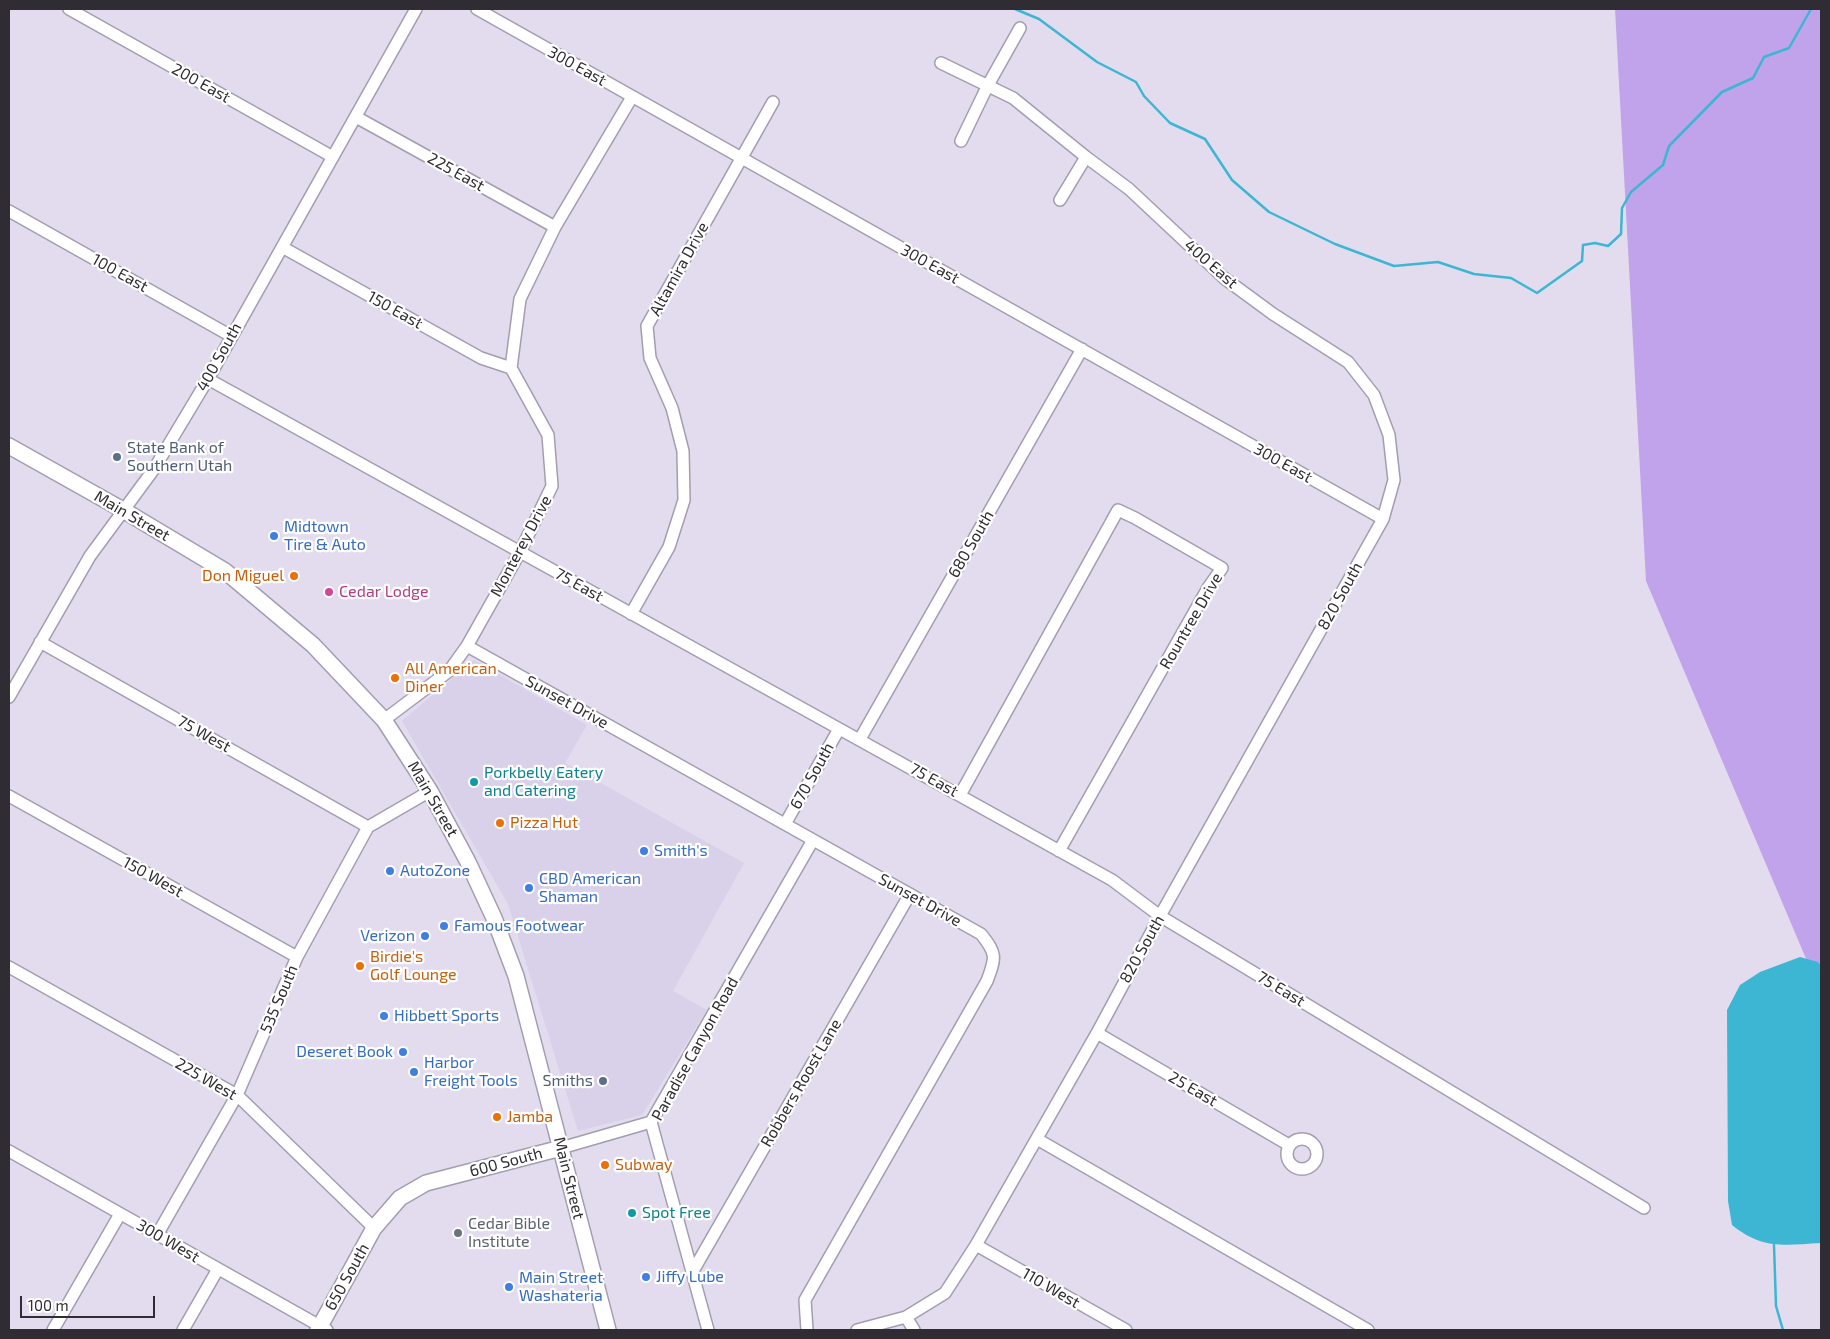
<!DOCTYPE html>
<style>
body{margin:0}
#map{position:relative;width:1830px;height:1339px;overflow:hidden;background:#e3dcef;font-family:"Exo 2",sans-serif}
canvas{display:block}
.frame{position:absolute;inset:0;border:10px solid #2f2c33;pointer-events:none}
.scale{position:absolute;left:20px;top:1296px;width:135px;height:22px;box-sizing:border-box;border:2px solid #2f2c33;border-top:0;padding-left:6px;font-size:15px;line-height:18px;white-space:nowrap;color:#2f2c33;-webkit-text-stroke:4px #fff;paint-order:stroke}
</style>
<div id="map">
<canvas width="1830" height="1339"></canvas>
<div class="frame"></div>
<div class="scale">100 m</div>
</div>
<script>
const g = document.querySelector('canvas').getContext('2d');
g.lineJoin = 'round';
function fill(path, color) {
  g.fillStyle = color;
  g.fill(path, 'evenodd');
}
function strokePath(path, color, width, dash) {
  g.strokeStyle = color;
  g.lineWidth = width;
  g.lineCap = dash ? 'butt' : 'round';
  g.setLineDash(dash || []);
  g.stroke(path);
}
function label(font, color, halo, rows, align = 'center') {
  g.font = font + ' "Exo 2",sans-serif';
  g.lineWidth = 4.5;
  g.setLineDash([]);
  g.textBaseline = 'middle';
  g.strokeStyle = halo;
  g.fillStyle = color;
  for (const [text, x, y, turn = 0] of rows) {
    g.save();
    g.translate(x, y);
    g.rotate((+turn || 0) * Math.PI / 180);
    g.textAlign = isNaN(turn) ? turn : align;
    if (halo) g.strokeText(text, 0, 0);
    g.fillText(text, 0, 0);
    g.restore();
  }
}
const built = new Path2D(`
 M474 660 587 725 565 763 744 863 673 991 707 1010 642 1115 578 1131 508 904 402 721Z`);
const green = new Path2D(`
 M1615 9H1821V994L1646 581Z`);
const water = new Path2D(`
 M1800 957 1818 962 1821 966V1243C1784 1245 1763 1250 1732 1225L1728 1201 1727 1010 1740 985 1760 972Z`);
const stream = new Path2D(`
 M1015 9 1039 19 1097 62 1136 82 1144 96 1170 123 1205 139 1232 180 1269 212 1335 244 1394 266 1438 262 1474 274 1511 278 1537 293 1582 261 1583 245 1595 243 1608 246 1621 234 1622 208 1631 192 1663 165 1669 146 1722 92 1753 78 1764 57 1789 48 1811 9
 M1774 1245 1776 1306 1783 1330`);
const minor = new Path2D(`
 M69 9 333 157
 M477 9 1383 519
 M356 117 555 227
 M961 141 988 85 1020 28
 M1060 200 1086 157
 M9 211 231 336
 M282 247 481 358 511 368
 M208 379 1112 880 1160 916 1644 1208
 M631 614 669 547 684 500 683 451 672 408 650 358 647 326 773 102
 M40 642 368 827
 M467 646 981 934C997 954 996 957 987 981L805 1300 807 1330
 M9 697 90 556 154 469 208 379 416 9
 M384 720 449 671 467 646 520 552 552 486 548 435 511 368 520 299 555 227 632 97
 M860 739 1082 349
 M960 795 1118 510 1135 518 1222 568 1208 588 1059 851
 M9 796 297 957
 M785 824 839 729
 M9 967 237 1095 374 1228
 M1097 1033 1289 1145
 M1287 1154a15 15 0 1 1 30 0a15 15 0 1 1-30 0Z
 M1037 1139 1368 1330
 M561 1148 651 1122
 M9 1151 327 1330
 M157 1235 237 1095 297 957 368 827 430 791
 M976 1245 1126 1330
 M693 1271 910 894
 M906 1317 914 1330
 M53 1330 120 1214
 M183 1330 218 1269
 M708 1330 651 1122 813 840
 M857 1330 906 1317 945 1293 976 1245 1097 1033 1160 916 1383 519 1394 480 1389 435 1374 395 1348 362 1273 314 1224 278 1129 189 1086 157 1013 98 941 63`);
const major = new Path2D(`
 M9 446 123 510 225 571 313 645 384 720 430 791 468 862 494 918 516 976 608 1330
 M318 1330 374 1228 400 1198 426 1183 561 1148`);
const markers = [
 [117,457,5,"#5c6f8a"],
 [274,536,5,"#3f7fe0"],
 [294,576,5,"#e8710a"],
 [329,592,5,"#d1479c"],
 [395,678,5,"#e8710a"],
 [474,782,5,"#0f9aa8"],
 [500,823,5,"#e8710a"],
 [644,851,5,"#3f7fe0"],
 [390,871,5,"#3f7fe0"],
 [529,888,5,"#3f7fe0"],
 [444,926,5,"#3f7fe0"],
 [425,936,5,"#3f7fe0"],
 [360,966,5,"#e8710a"],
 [384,1016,5,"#3f7fe0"],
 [403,1052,5,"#3f7fe0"],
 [414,1072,5,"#3f7fe0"],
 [603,1081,5,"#5c6f8a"],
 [497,1117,5,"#e8710a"],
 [605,1165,5,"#e8710a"],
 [632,1213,5,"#0f9aa8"],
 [458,1233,5,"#6b7280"],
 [646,1277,5,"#3f7fe0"],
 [509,1287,5,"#3f7fe0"]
];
const streetNames = [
 ["300 East",577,66,29],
 ["200 East",201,83,29],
 ["225 East",456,172,29],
 ["300 East",930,264,29],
 ["400 East",1211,264,41],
 ["Altamira Drive",679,269,-61],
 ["100 East",120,273,29],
 ["150 East",395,310,29],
 ["400 South",219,357,-61],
 ["300 East",1283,463,29],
 ["Main Street",132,516,30],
 ["680 South",971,544,-60],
 ["Monterey Drive",521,546,-62],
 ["75 East",579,585,29],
 ["820 South",1340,596,-61],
 ["Rountree Drive",1191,621,-60],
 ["Sunset Drive",567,702,29],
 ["75 West",204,734,29],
 ["670 South",812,776,-61],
 ["75 East",934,780,29],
 ["Main Street",433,799,60],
 ["150 West",153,877,29],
 ["Sunset Drive",920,900,29],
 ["820 South",1142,949,-61],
 ["75 East",1281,989,31],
 ["535 South",279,999,-67],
 ["Paradise Canyon Road",695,1049,-61],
 ["225 West",206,1079,30],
 ["Robbers Roost Lane",801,1083,-60],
 ["25 East",1193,1089,30],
 ["600 South",506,1162,-15],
 ["Main Street",569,1178,76],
 ["300 West",168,1241,30],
 ["650 South",347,1277,-61],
 ["110 West",1051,1288,30]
];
const serviceNames = [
 ["State Bank of",127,448],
 ["Southern Utah",127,466],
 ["Smiths",593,1081,"right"]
];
const shopNames = [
 ["Midtown",284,527],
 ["Tire & Auto",284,545],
 ["Smith's",654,851],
 ["AutoZone",400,871],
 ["CBD American",539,879],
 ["Shaman",539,897],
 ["Famous Footwear",454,926],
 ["Verizon",415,936,"right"],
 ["Hibbett Sports",394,1016],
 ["Deseret Book",393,1052,"right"],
 ["Harbor",424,1063],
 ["Freight Tools",424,1081],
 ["Jiffy Lube",656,1277],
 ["Main Street",519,1278],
 ["Washateria",519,1296]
];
const foodNames = [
 ["Don Miguel",284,576,"right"],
 ["All American",405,669],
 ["Diner",405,687],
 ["Pizza Hut",510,823],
 ["Birdie's",370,957],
 ["Golf Lounge",370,975],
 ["Jamba",507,1117],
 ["Subway",615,1165]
];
const hotelNames = [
 ["Cedar Lodge",339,592]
];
const cultureNames = [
 ["Porkbelly Eatery",484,773],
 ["and Catering",484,791],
 ["Spot Free",642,1213]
];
const worshipNames = [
 ["Cedar Bible",468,1224],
 ["Institute",468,1242]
];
fill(built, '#d9d0e9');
fill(green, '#c0a3eb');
fill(water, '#3cb6d3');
strokePath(stream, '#3cb6d3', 2.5);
strokePath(minor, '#a49daf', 14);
strokePath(major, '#a49daf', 18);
strokePath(minor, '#fff', 11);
strokePath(major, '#fff', 15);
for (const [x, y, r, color] of markers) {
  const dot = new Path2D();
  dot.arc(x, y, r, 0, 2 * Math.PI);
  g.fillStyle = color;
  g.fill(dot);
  strokePath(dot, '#fff', 2);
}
label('16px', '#2f2c33', '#fff', streetNames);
label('16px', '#4e5e75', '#fff', serviceNames, 'left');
label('16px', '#366cbe', '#fff', shopNames, 'left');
label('16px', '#c56008', '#fff', foodNames, 'left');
label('16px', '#b23c85', '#fff', hotelNames, 'left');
label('16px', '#0d838f', '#fff', cultureNames, 'left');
label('16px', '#5b616d', '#fff', worshipNames, 'left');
</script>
